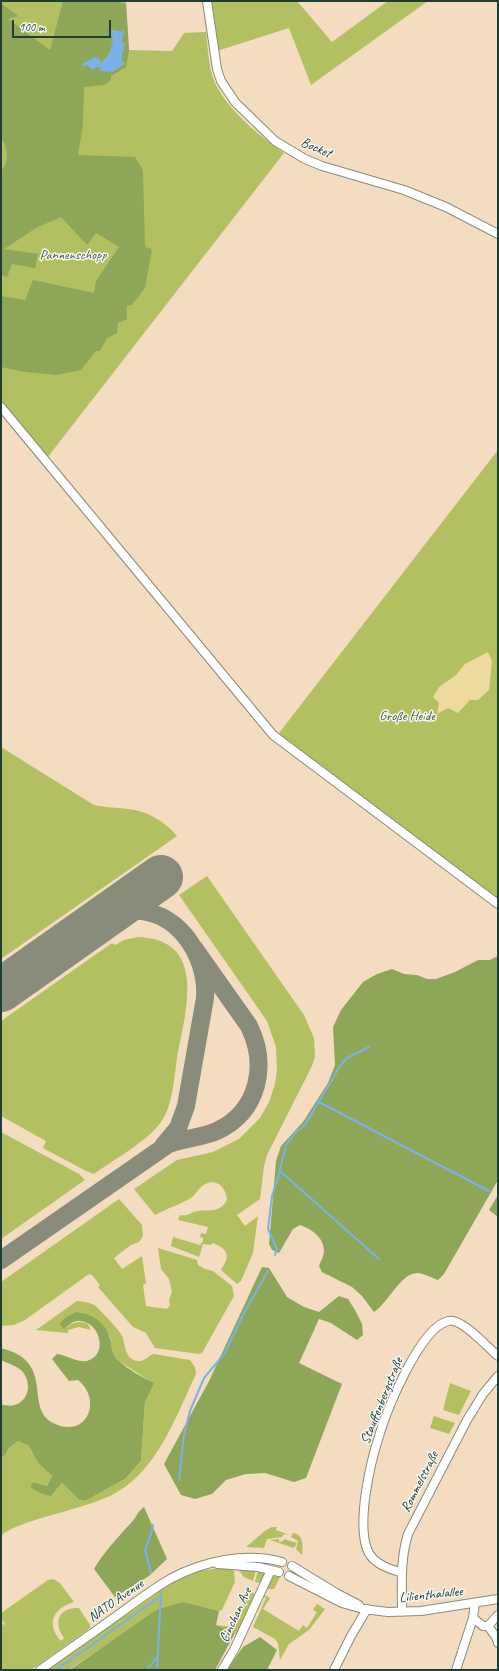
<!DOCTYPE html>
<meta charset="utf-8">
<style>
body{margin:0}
#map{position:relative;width:499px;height:1671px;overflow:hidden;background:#f3dcbf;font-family:Caveat,sans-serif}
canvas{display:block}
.frame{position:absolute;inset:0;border:2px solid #1f3d34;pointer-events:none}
.scale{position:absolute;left:12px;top:20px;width:99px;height:18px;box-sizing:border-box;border:2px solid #1f3d34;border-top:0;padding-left:5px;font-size:12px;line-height:14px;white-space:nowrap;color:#1f3d34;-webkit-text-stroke:3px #f6f6f2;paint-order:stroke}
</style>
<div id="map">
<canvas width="499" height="1671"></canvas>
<div class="frame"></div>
<div class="scale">100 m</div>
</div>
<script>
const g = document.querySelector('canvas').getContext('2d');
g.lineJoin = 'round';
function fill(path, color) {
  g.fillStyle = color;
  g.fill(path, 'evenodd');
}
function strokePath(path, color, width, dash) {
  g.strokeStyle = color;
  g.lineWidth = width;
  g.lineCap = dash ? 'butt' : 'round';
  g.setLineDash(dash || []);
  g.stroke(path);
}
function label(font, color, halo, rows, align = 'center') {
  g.font = font + ' Caveat,sans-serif';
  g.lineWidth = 3;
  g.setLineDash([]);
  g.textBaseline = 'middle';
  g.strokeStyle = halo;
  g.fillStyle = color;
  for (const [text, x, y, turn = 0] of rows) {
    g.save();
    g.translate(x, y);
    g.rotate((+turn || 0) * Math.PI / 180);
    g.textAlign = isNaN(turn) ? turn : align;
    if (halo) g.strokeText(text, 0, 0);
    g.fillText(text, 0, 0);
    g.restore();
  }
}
const green = new Path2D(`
 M1 1H126L129 50 172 51 184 33 206 32C208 47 208 64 213 78 223 106 259 136 284 153L47 458 1 403Z
 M212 1H297L332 42 388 1H428L311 85 289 28 217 51Z
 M498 450V902L292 746 279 733Z
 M1 747 94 805C106 808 116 807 128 809 148 811 164 821 177 836L1 959Z
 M207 876 304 1015 314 1038 315 1056 312 1066 267 1155 264 1166 260 1199 237 1215 245 1226 258 1216 253 1253 241 1281 237 1284 222 1271 221 1269C232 1256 226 1247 212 1243L211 1245 203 1244 199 1257 171 1246 173 1237 200 1245 203 1241V1238L200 1237 201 1233 206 1234 208 1227 178 1220 180 1215C187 1217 191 1212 198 1211 210 1209 219 1214 227 1200 226 1184 212 1176 200 1188 196 1192 194 1197 189 1199 178 1205 166 1209 155 1215L134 1189 177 1160 213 1152 239 1139 260 1118 269 1102 275 1084 277 1071 276 1047 267 1021 179 895Z
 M138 937C209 939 185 1014 177 1058 174 1078 173 1105 161 1122 148 1141 113 1160 94 1174L86 1171 43 1148 46 1141 1 1116V1021L112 943 115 945 124 940Z
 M1 1132 79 1174 85 1180 1 1239Z
 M119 1199 142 1225 143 1236 139 1242 131 1245 114 1258 122 1269 142 1256 146 1283 143 1285 146 1306 167 1309 170 1305 169 1300 172 1292 169 1279 161 1269 158 1248 197 1260 198 1265 205 1269 213 1271 232 1286 234 1296 202 1353 199 1354 155 1348 146 1333 133 1327 98 1287 100 1285 92 1275 89 1274 25 1320 14 1325 1 1326V1282Z
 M77 1301C85 1302 92 1302 98 1308 104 1315 119 1329 122 1336 126 1345 124 1359 138 1361 145 1362 148 1355 154 1354L190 1360 195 1367 196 1374C175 1418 157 1473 110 1496 99 1501 87 1505 76 1508 54 1515 20 1522 1 1535V1457L5 1455 9 1448 18 1441 29 1446 38 1463 52 1476 47 1486 33 1482 30 1487 51 1496 62 1483 79 1500 85 1501 125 1479 141 1461 145 1402 153 1383 119 1361 111 1352 110 1336 76 1312 64 1329C73 1322 78 1320 88 1324L91 1330 79 1327 68 1330V1333L36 1330Z
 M450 1383 471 1391 459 1415 443 1410Z
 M434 1416 455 1423 449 1434 430 1428Z
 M272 1527H277L276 1530 290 1535 284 1534 282 1537 267 1539 264 1548 246 1547 266 1530Z
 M293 1533C304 1534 303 1547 302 1555L296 1549 298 1541 291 1537Z
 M279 1539V1542L283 1541 284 1539 297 1543 294 1548 270 1540Z
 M218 1568H230L234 1571 235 1582 222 1610 219 1611 184 1602 106 1645 69 1670H47L173 1582 200 1571Z
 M240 1570H256L253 1581 244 1577 239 1571Z
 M258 1570 265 1574 262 1582 258 1583 255 1582Z
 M276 1575 280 1577 274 1589H267L272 1577Z
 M53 1579 60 1583 74 1602C54 1608 45 1623 61 1641L64 1638C53 1623 58 1607 79 1608L90 1625V1628L31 1670H3L1 1667V1622L4 1625 5 1624 1 1619V1613L48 1580Z
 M250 1590 255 1595 237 1634 216 1625 232 1627Z
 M264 1595 270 1598 263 1609 299 1631 303 1625 307 1628 317 1612 313 1610 317 1604 325 1609 309 1630 289 1644 280 1660 278 1643 275 1639 253 1627 266 1598 263 1596Z`);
const forest = new Path2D(`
 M63 1H115L126 4 129 50 126 67 111 76V80L104 85 84 87 83 124 78 155 135 157 143 170 145 247 152 249 145 288 132 305 127 306V319L118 323 117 333 107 338 100 351H96L81 370 56 375 25 372 1 367V296L25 300 33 280 94 293 96 281 119 247 96 233 87 245 61 217 36 228 4 249 38 254 35 268 12 264 7 277 1 275V171C10 162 8 148 1 138V3L18 16 8 19 50 50ZM110 30 122 32 123 31 121 41 125 46H123L121 60 125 64 112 72 98 66 92 69 89 65 82 64 96 58 101 63C112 53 117 45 110 30Z
 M498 956V1180L444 1274 438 1280C432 1278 423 1273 417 1273 400 1274 389 1302 374 1312L362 1296 352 1287 322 1272 319 1266C321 1261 324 1255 324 1251 324 1237 311 1229 300 1225L293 1229 279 1253 272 1250 269 1244 276 1161 281 1146 303 1122 328 1083 335 1065 333 1027 341 1010 363 982 377 974 392 969 404 974 417 975 427 979H436L455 972 478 960H490Z
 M498 1195V1217L489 1210Z
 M262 1267 269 1268 287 1297 304 1307 319 1312 339 1296 348 1299 355 1310 362 1324 363 1335 357 1340 331 1323 319 1319 299 1363 342 1384 306 1478 294 1482 265 1473 246 1474 226 1480 212 1494 195 1499 181 1495 164 1464 209 1381Z
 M76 1312C91 1314 104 1320 109 1336 113 1346 109 1352 119 1361 129 1370 142 1377 154 1383L145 1402 141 1461 125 1479 85 1501 79 1500 62 1483 51 1496 42 1494 30 1487 33 1482 47 1486 52 1476 38 1463 29 1446 18 1441 9 1448 5 1455 1 1457V1404C22 1412 36 1390 23 1372 19 1367 7 1363 1 1360V1348C57 1362 23 1407 53 1423 87 1440 103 1400 78 1380L69 1381 52 1359 57 1354C67 1355 77 1363 87 1361 109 1355 100 1322 80 1321 74 1320 69 1325 64 1329L60 1324 65 1318Z
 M144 1507 167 1559 149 1576 115 1597 94 1569C104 1552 117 1538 131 1523 137 1517 136 1513 144 1507Z
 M184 1602 219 1611 216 1625 235 1633 215 1670H70L156 1610Z
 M260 1637 277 1650 267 1670H227L243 1647Z`);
const sand = new Path2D(`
 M488 652 492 661 489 690 478 700H470L458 713 448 708 437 714 439 703 433 697 439 687 456 675 465 664Z`);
const water = new Path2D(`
 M110 30 113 32 115 30 122 32 123 30 125 33 122 35 123 37 121 41 126 46H123L124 51 122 53 123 58 121 60 125 64 112 72 101 71 98 66 92 70 87 65 82 67V64L95 57 96 58 99 57 98 59H100L101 63 109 56 108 54 112 50 110 48 113 45 111 43 114 39 109 33Z`);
const stream = new Path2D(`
 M319 1102 489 1191
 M280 1171 379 1259
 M275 1255 277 1249 268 1229 272 1196 278 1178 286 1145 297 1131 305 1125 340 1066 347 1058 369 1047
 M179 1480 184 1435 190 1411 204 1378 225 1353 243 1315 268 1271
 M151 1573 145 1550 150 1537 153 1525
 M56 1670 161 1596
 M147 1670 157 1657
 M157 1670 161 1594`);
const taxiway = new Path2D(`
 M99 921C108 917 117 912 128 911 176 906 208 955 205 998L186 1106 178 1128 163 1146
 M1 1260 167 1145C183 1138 201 1138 217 1131 259 1111 268 1065 249 1026L194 948`);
const runway = new Path2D(`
 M1 990 161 877`);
const minor = new Path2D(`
 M207 1 217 69 221 81 235 102 275 141 305 159 322 166 404 190 446 207 498 234
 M1 407 273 735 498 904
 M218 1564 258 1567 279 1572
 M292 1566 336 1593 359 1605
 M401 1572C388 1569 372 1563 367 1549 357 1521 370 1464 379 1436 387 1409 420 1328 448 1321 461 1317 487 1347 498 1356
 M289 1576 342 1603 363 1609 388 1612 421 1611 498 1599
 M402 1612C402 1585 400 1560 408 1534L467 1420 483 1394 498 1376
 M473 1618 483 1626H488L498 1615
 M488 1626 496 1637 498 1643
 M40 1670C65 1652 90 1635 115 1617 133 1604 151 1590 170 1579 203 1561 246 1552 282 1562
 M222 1670 234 1650 271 1570
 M334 1670 351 1636 367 1609
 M456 1670 473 1618 475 1603`);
const streetNames = [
 ["Bocket",316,148,24],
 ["Stauffenbergstraße",382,1401,-68],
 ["Rommelstraße",420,1482,-63],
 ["Lilienthalallee",431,1595,-6],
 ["NATO Avenue",116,1601,-35],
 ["Cinchan Ave",236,1615,-65]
];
const parkNames = [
 ["Pannenschopp",73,255],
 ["Große Heide",407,716]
];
fill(green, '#b2c062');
fill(forest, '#8da658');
fill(sand, '#eeda9e');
fill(water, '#7ab1e9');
strokePath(stream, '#7ab1e9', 2);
strokePath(taxiway, '#898c7a', 18);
strokePath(runway, '#898c7a', 44);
strokePath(minor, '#898c7a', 10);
strokePath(minor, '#fff', 8);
label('14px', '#1f3d34', '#f6f6f2', streetNames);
label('14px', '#445e40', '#f6f6f2', parkNames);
</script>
